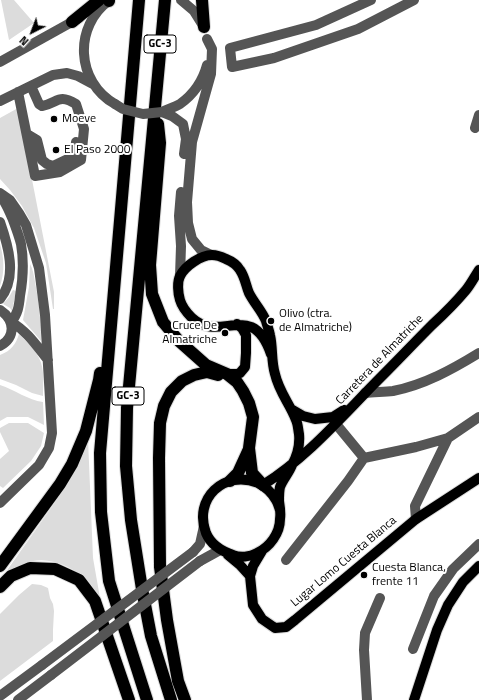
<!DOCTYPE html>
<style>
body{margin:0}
#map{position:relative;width:479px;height:700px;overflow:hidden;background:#fff;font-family:"Titillium Web",sans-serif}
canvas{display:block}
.north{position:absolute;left:12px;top:12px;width:40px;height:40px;-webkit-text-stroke:3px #fff;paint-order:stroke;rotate:222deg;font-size:11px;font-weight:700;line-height:16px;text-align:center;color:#000}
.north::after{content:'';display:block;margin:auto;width:14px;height:18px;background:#000;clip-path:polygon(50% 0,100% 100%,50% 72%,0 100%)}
</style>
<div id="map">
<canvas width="479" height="700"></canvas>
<div class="north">N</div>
</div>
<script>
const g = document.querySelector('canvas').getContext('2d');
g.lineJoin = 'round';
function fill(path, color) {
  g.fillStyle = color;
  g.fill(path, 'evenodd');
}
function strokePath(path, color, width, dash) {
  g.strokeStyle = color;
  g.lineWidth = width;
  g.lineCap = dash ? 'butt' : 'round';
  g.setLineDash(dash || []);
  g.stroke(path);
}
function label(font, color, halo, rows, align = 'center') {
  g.font = font + ' "Titillium Web",sans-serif';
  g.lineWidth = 4;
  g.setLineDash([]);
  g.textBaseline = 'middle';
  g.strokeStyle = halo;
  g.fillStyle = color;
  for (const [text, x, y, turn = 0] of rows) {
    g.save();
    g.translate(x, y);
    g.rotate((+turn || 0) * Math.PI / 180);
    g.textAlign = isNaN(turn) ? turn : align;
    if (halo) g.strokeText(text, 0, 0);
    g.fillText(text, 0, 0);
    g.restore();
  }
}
const green = new Path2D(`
 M1 0H14L34 23 9 40Z
 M18 108 54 292V309H53L46 263 34 228 22 206 10 190 0 179V118Z
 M0 244C4 258 5 272 0 286Z
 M30 264C33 269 34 276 35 282 39 301 41 321 41 341L23 320 29 287Z
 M13 290 16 291 12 311 10 308 3 304 9 297Z
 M19 334C26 341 35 349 39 358 45 369 43 384 43 396L32 393 16 385 0 379V355C11 351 16 344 19 334Z
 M0 385C15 390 28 400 43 402L44 425 28 417H7L0 421Z
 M9 423H28L44 433 41 446 31 461 3 488 0 486V459L9 451 0 432V428Z
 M88 439 93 558 100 598C96 592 92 585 87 580 74 568 52 557 33 561 22 564 13 571 3 576L56 501 72 475Z
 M32 584 41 585 48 588 50 598 53 604 54 611 53 630V641L0 681V614L19 595Z`);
const minor = new Path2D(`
 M110 0C73 26 76 82 115 104
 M181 0 194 11 204 27
 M371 0 316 25 230 48 232 67 274 58 358 29 414 0
 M207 39 212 49 211 74 192 142 187 202 188 223 192 239 201 250 211 255
 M0 62 79 18
 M18 92 35 176 60 172 81 160 84 129 76 104C58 93 58 103 42 106L39 104 31 86
 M0 101 53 75 67 73 78 76 93 84
 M162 112 172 116 183 124 186 139 184 154
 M162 112C168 109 175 107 180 104 194 94 203 80 207 65
 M475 128 479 115
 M27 134 37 140 42 160 47 164 53 166 72 157 75 153 76 142
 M0 193 10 200 19 213 26 225 39 268 45 315 52 433 49 448 39 465 0 503
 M2 198C7 205 10 213 13 220 16 228 19 236 21 244 24 261 23 279 20 296 19 306 18 314 11 322 27 331 36 345 48 360
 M0 222C8 245 18 277 0 299
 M180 276 181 246 179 216 181 192
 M0 310C15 320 16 337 0 346
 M365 393C374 392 384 392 393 391 424 385 453 369 479 353
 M336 424 364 458
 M364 458 416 447 448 438
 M416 519 415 506 448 438 479 417
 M193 552 200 544 204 526
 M286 560 348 481 364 458
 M200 561 220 550
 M413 649 434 596 453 569 479 544
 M0 696 42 665
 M18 700 51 675
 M367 700 364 650 365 633 380 598`);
const major = new Path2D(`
 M271 354C252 299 220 344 192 318 187 313 182 307 180 300 178 294 177 282 180 276 185 266 201 255 212 255 217 255 222 257 226 259 231 261 237 265 240 270 245 277 246 286 249 293 254 303 262 311 266 321 267 325 269 330 270 335 273 348 271 361 275 374 279 392 290 404 296 420 298 424 298 429 299 434 300 444 297 456 292 465 289 473 283 479 280 487 279 491 279 496 279 501 280 507 281 513 280 519 280 533 270 547 257 553 250 557 240 558 233 555 221 551 211 545 206 533 193 499 224 469 258 483 266 487 272 493 276 500 278 503 279 507 280 510
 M227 374H237L240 373 245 367 246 353V335L242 328 237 324
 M291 409 303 416 315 419 333 417 344 410
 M263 485C309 456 343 415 381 377 398 360 415 342 432 325 444 314 456 302 466 290 471 284 475 276 479 270
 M262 551 253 566 250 576 253 605 262 619 275 628 286 627 295 620 416 519 479 478
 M228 555 240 565 250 576
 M414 700 437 630 448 605 463 582 479 566`);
const highway = new Path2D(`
 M139 0 100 453 101 512 109 581 147 700
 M165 0 127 408 126 466 131 520 142 589 151 636 171 700
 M202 0 204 27
 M109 1V0
 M72 22 99 0
 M158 124 160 143 150 265 152 294 163 322 179 341 206 365 227 374 237 382 243 391 249 403 253 417 249 448 252 473 263 485
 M230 481 238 473 249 449
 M0 566 60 484 72 464 86 431 99 380 100 373
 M0 587 11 576 30 568 55 569 79 580 95 601 129 700
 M185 700 178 681 167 620 160 567 159 458 160 423 164 406 171 392 182 381 194 375 207 372 218 375`);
const minorBridge = new Path2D(`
 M115 104 123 109 143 114 162 112
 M42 665 193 552
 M51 675 200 561`);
const markers = [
 [54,119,4,"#000"],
 [56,150,4,"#000"],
 [271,321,4,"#000"],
 [225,333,4,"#000"],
 [364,575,4,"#000"]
];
const shields = [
 [160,44,32],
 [128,396,32]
];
const shieldNames = [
 ["GC-3",160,44],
 ["GC-3",128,396]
];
const poiNames = [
 ["Moeve",62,119],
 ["El Paso 2000",64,150],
 ["Olivo (ctra.",279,314],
 ["de Almatriche)",279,328],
 ["Cruce De",217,326,"right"],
 ["Almatriche",217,340,"right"],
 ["Cuesta Blanca,",372,568],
 ["frente 11",372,582]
];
const streetNames = [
 ["Carretera de Almatriche",380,360,-46],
 ["Lugar Lomo Cuesta Blanca",344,562,-40]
];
fill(green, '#dcdcdc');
strokePath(major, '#dbdbdb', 12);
strokePath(highway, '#dbdbdb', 14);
strokePath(minor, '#555', 10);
strokePath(major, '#000', 10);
strokePath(highway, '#000', 12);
strokePath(minorBridge, '#555', 10);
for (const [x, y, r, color] of markers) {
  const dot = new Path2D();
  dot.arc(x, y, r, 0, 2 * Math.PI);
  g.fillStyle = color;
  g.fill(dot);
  strokePath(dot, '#fff', 1.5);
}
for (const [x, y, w] of shields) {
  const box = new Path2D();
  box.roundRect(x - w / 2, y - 9, w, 18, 3);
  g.fillStyle = '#fff';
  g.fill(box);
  strokePath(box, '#000', 1);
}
label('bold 11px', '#000', null, shieldNames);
label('12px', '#000', '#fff', poiNames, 'left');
label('12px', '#000', '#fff', streetNames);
</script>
